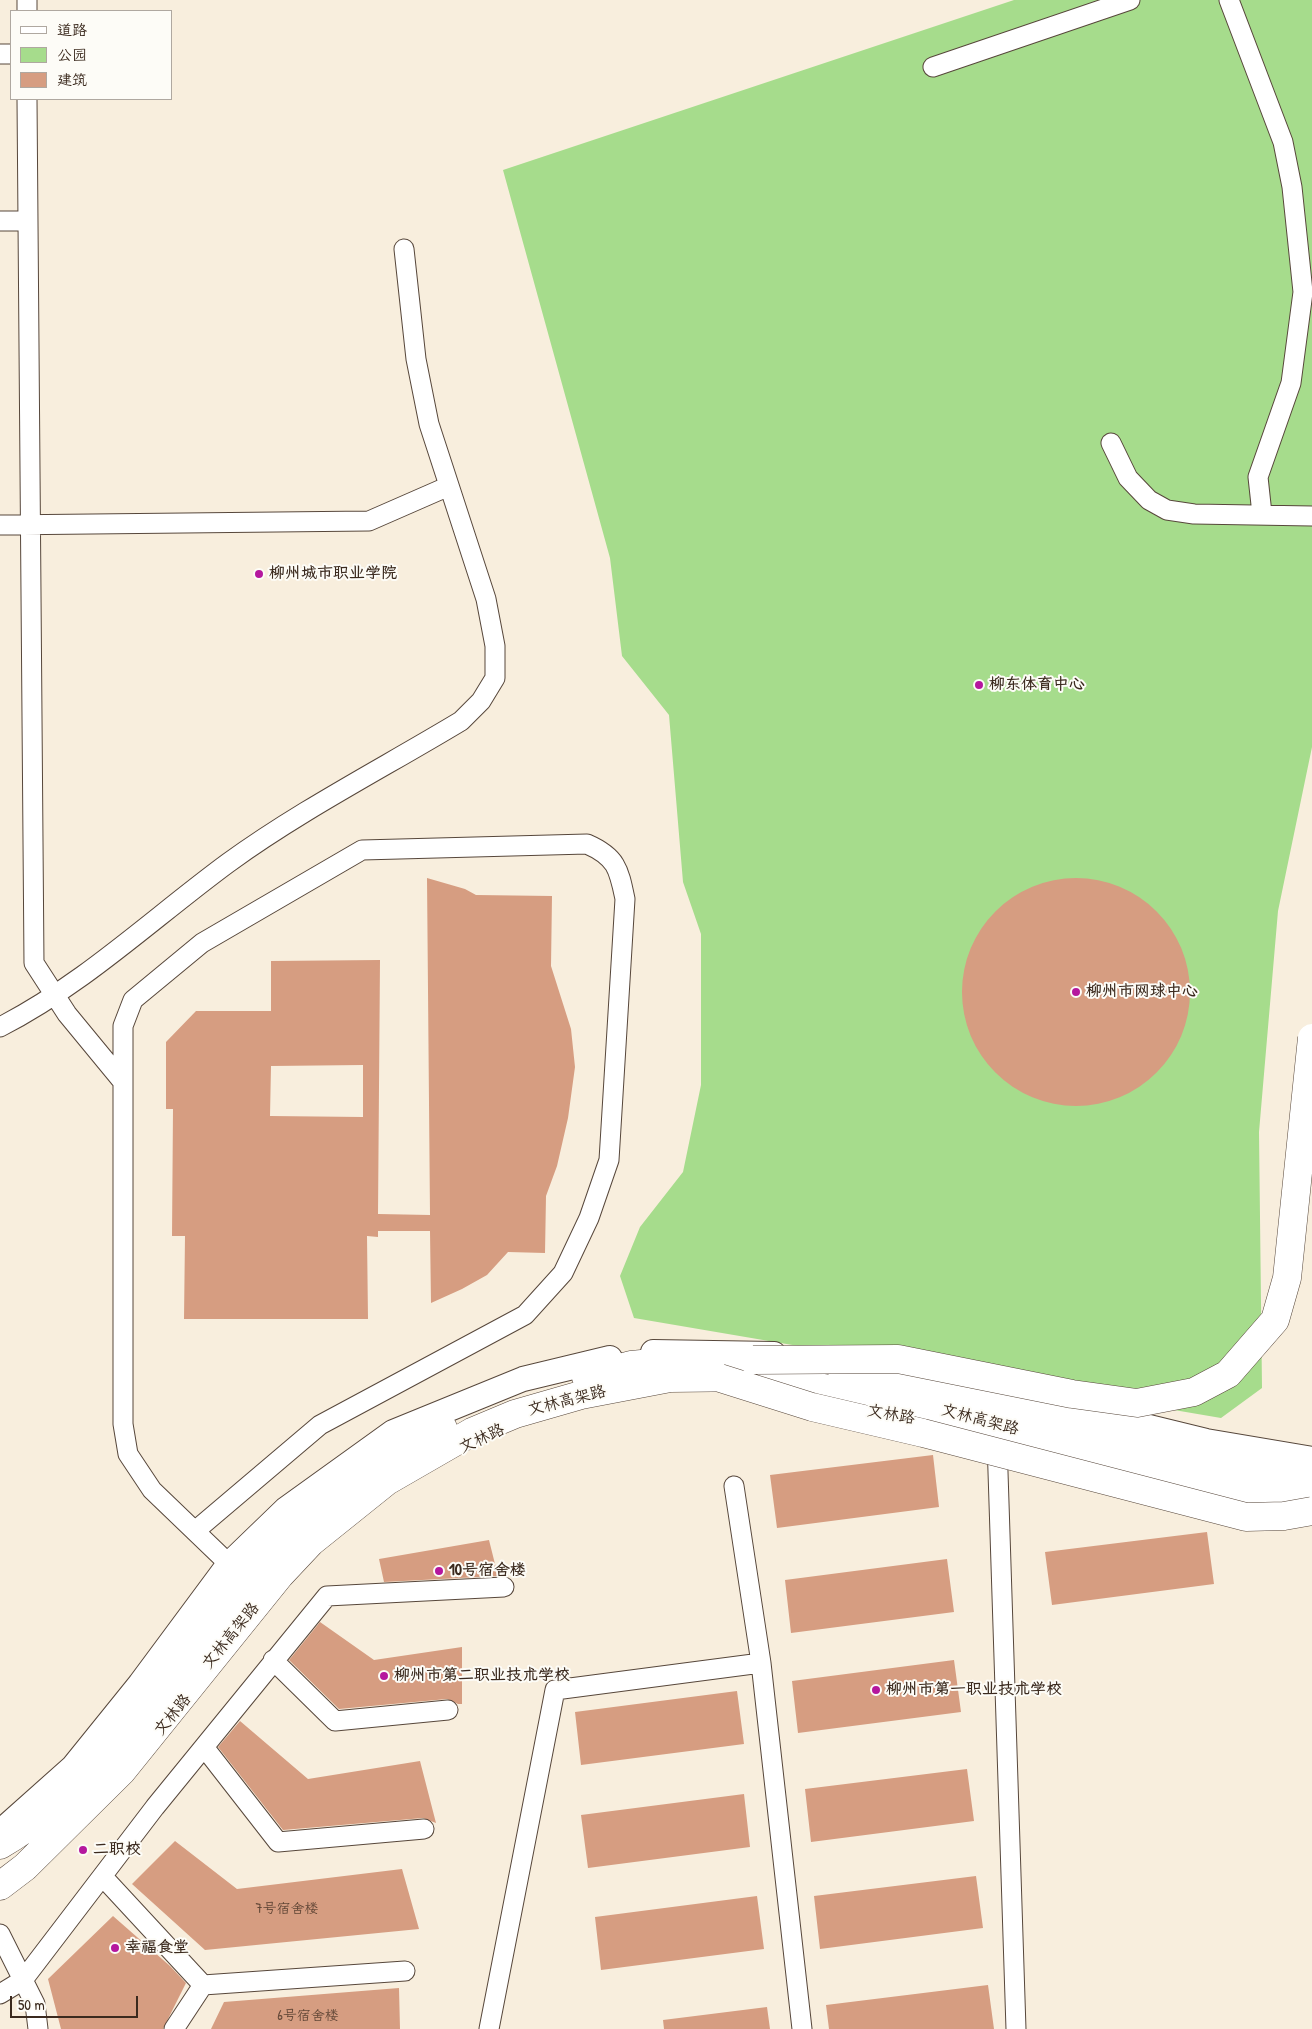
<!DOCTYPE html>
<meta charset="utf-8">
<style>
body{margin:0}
#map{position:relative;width:1312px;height:2029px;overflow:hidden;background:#f8eedd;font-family:"Patrick Hand","LXGW WenKai TC",sans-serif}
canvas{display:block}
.legend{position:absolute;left:10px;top:10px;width:162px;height:90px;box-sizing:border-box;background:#fdfcf7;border:1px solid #afa8a0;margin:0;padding:6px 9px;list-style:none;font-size:15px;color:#3b2a1e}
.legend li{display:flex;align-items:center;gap:10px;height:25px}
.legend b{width:25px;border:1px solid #afa8a0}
.scale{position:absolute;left:10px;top:1996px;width:128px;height:22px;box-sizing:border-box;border:2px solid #3b2a1e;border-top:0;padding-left:6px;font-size:15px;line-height:18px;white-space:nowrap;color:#3b2a1e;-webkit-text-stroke:4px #fdfcf7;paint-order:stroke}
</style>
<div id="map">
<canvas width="1312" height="2029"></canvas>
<ul class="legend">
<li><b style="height:6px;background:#fff"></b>道路</li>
<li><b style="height:14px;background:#a6dc8c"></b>公园</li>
<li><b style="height:14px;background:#d69d81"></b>建筑</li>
</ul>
<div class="scale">50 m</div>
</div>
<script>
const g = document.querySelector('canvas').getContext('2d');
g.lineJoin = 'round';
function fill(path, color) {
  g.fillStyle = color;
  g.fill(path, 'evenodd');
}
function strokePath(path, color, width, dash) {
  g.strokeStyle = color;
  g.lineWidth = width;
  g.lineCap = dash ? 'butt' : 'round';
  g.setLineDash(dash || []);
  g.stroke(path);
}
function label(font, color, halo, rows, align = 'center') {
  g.font = font + ' "Patrick Hand","LXGW WenKai TC",sans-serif';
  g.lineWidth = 4;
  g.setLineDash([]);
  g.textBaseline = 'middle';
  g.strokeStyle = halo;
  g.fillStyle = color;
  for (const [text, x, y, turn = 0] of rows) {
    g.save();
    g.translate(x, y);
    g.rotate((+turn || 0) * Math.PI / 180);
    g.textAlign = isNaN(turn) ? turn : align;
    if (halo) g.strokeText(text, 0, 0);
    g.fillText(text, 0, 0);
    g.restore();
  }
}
const green = new Path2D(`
 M1014 0H1312V747L1278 911 1259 1132 1262 1388 1221 1418 634 1318 620 1276 640 1227 683 1172 701 1085V934L683 882 669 715 622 656 610 558 503 170Z`);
const building = new Path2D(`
 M427 878 465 889 476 895 552 896 551 966 571 1029 575 1067 568 1118 557 1166 546 1196 545 1253 508 1252 487 1275 462 1289 431 1303 430 1231H378V1237L367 1236 368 1319H184L185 1236H172L173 1109H166V1042L196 1011H271V961L380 960 378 1214 430 1215ZM363 1065V1117L270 1116 271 1066Z
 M962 992a114 114 0 1 1 228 0a114 114 0 1 1-228 0Z
 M933 1455 939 1507 777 1528 770 1475Z
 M1207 1532 1214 1584 1052 1605 1045 1552Z
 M489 1540 498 1576 384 1582 379 1559Z
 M947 1559 954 1612 791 1633 785 1580Z
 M320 1622 374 1660 462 1647V1704H458L447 1699 339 1709 289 1660Z
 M954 1660 961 1712 798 1733 792 1681Z
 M737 1691 744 1744 581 1765 575 1712Z
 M240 1721 308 1779 420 1761 436 1823 423 1818 283 1830 218 1747Z
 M967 1769 974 1821 811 1842 805 1789Z
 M744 1794 750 1847 588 1868 581 1815Z
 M175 1841 237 1889 402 1869 419 1929 205 1950 132 1884Z
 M976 1876 983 1928 820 1949 814 1896Z
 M757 1896 764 1949 601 1970 595 1917Z
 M113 1916 170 1966 186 1983 163 2029H61L48 1979Z
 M988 1985 994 2029H829L826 2005Z
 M399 1988 400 2029H211L224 2002Z
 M767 2007 770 2029H664L663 2020Z`);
const minor = new Path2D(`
 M27 0V11
 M1229 0 1283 142 1292 187 1303 292 1291 383 1258 477 1262 514
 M0 54H11
 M933 67 1130 0
 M27 99 34 963 67 1014 123 1082
 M0 221H28
 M1111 443 1128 478 1149 500 1167 510 1194 514 1312 516
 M0 525 369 521 449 486
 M0 1027C84 984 152 919 228 863 301 810 383 768 461 721L481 701 495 678V646L486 599 429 424 416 359 404 249
 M997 1441 1016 2029
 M734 1486 761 1663 802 2029
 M195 1531 320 1425 525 1315 563 1273 589 1218 609 1160 625 899C619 870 617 857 587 844L362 850 202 943 133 1000 123 1026V1424L128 1454 152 1490 229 1564
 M273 1660 335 1721 448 1710
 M204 1747 278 1842 424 1829
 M103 1877 203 1985 405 1971
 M0 1934 35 2004 38 2029
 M0 1994 23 1980 155 1807 327 1596 504 1587
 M174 2029 203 1985
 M489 2029 555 1690 761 1663`);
const major = new Path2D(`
 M653 1352 774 1354
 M1026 1397 1206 1441 1312 1459
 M0 1832 73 1767 140 1684 229 1564 286 1509 393 1432 523 1379 610 1358`);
const highway = new Path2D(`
 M839 1365C998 1398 1151 1453 1312 1477
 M586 1377 631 1365 674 1361
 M0 1845C119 1775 189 1640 282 1541 328 1493 385 1459 443 1428
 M0 1886 25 1867 122 1771 280 1575 311 1542 387 1481 472 1432 515 1414 581 1395 670 1378 755 1377 918 1403 1177 1473 1277 1495 1312 1500`);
const highwayBridge = new Path2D(`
 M753 1360 898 1359 1072 1394 1137 1403 1194 1392 1228 1374 1275 1320 1287 1278 1312 1038
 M720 1378 812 1407 923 1433 1246 1517 1284 1516 1312 1511`);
const markers = [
 [259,574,5,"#b5179e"],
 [979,685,5,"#b5179e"],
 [1076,992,5,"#b5179e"],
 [439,1571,5,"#b5179e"],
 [384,1676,5,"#b5179e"],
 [876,1690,5,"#b5179e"],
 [83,1850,5,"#b5179e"],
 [115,1948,5,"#b5179e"]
];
const numberNames = [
 ["7号宿舍楼",287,1909],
 ["6号宿舍楼",308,2016]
];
const poiNames = [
 ["柳州城市职业学院",269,574],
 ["柳东体育中心",989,685],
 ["柳州市网球中心",1086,992],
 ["10号宿舍楼",449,1571],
 ["柳州市第二职业技术学校",394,1676],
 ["柳州市第一职业技术学校",886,1690],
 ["二职校",93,1850],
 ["幸福食堂",125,1948]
];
const streetNames = [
 ["文林高架路",567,1401,-14],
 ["文林路",891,1415,10],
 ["文林高架路",980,1420,15],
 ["文林路",482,1439,-25],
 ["文林高架路",231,1636,-51],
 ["文林路",173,1715,-51]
];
fill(green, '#a6dc8c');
fill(building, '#d69d81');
strokePath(minor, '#57473b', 21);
strokePath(major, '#57473b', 26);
strokePath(highway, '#57473b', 29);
strokePath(minor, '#fff', 19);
strokePath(major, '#fff', 24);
strokePath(highway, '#fff', 28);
strokePath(highwayBridge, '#57473b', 29, []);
strokePath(highwayBridge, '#fff', 28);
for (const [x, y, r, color] of markers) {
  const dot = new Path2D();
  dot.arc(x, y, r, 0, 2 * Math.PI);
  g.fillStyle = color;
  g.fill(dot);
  strokePath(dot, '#fdfcf7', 2);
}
label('14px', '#624737', null, numberNames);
label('bold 16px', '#3b2a1e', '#fdfcf7', poiNames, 'left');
label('16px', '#3b2a1e', '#fdfcf7', streetNames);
</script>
